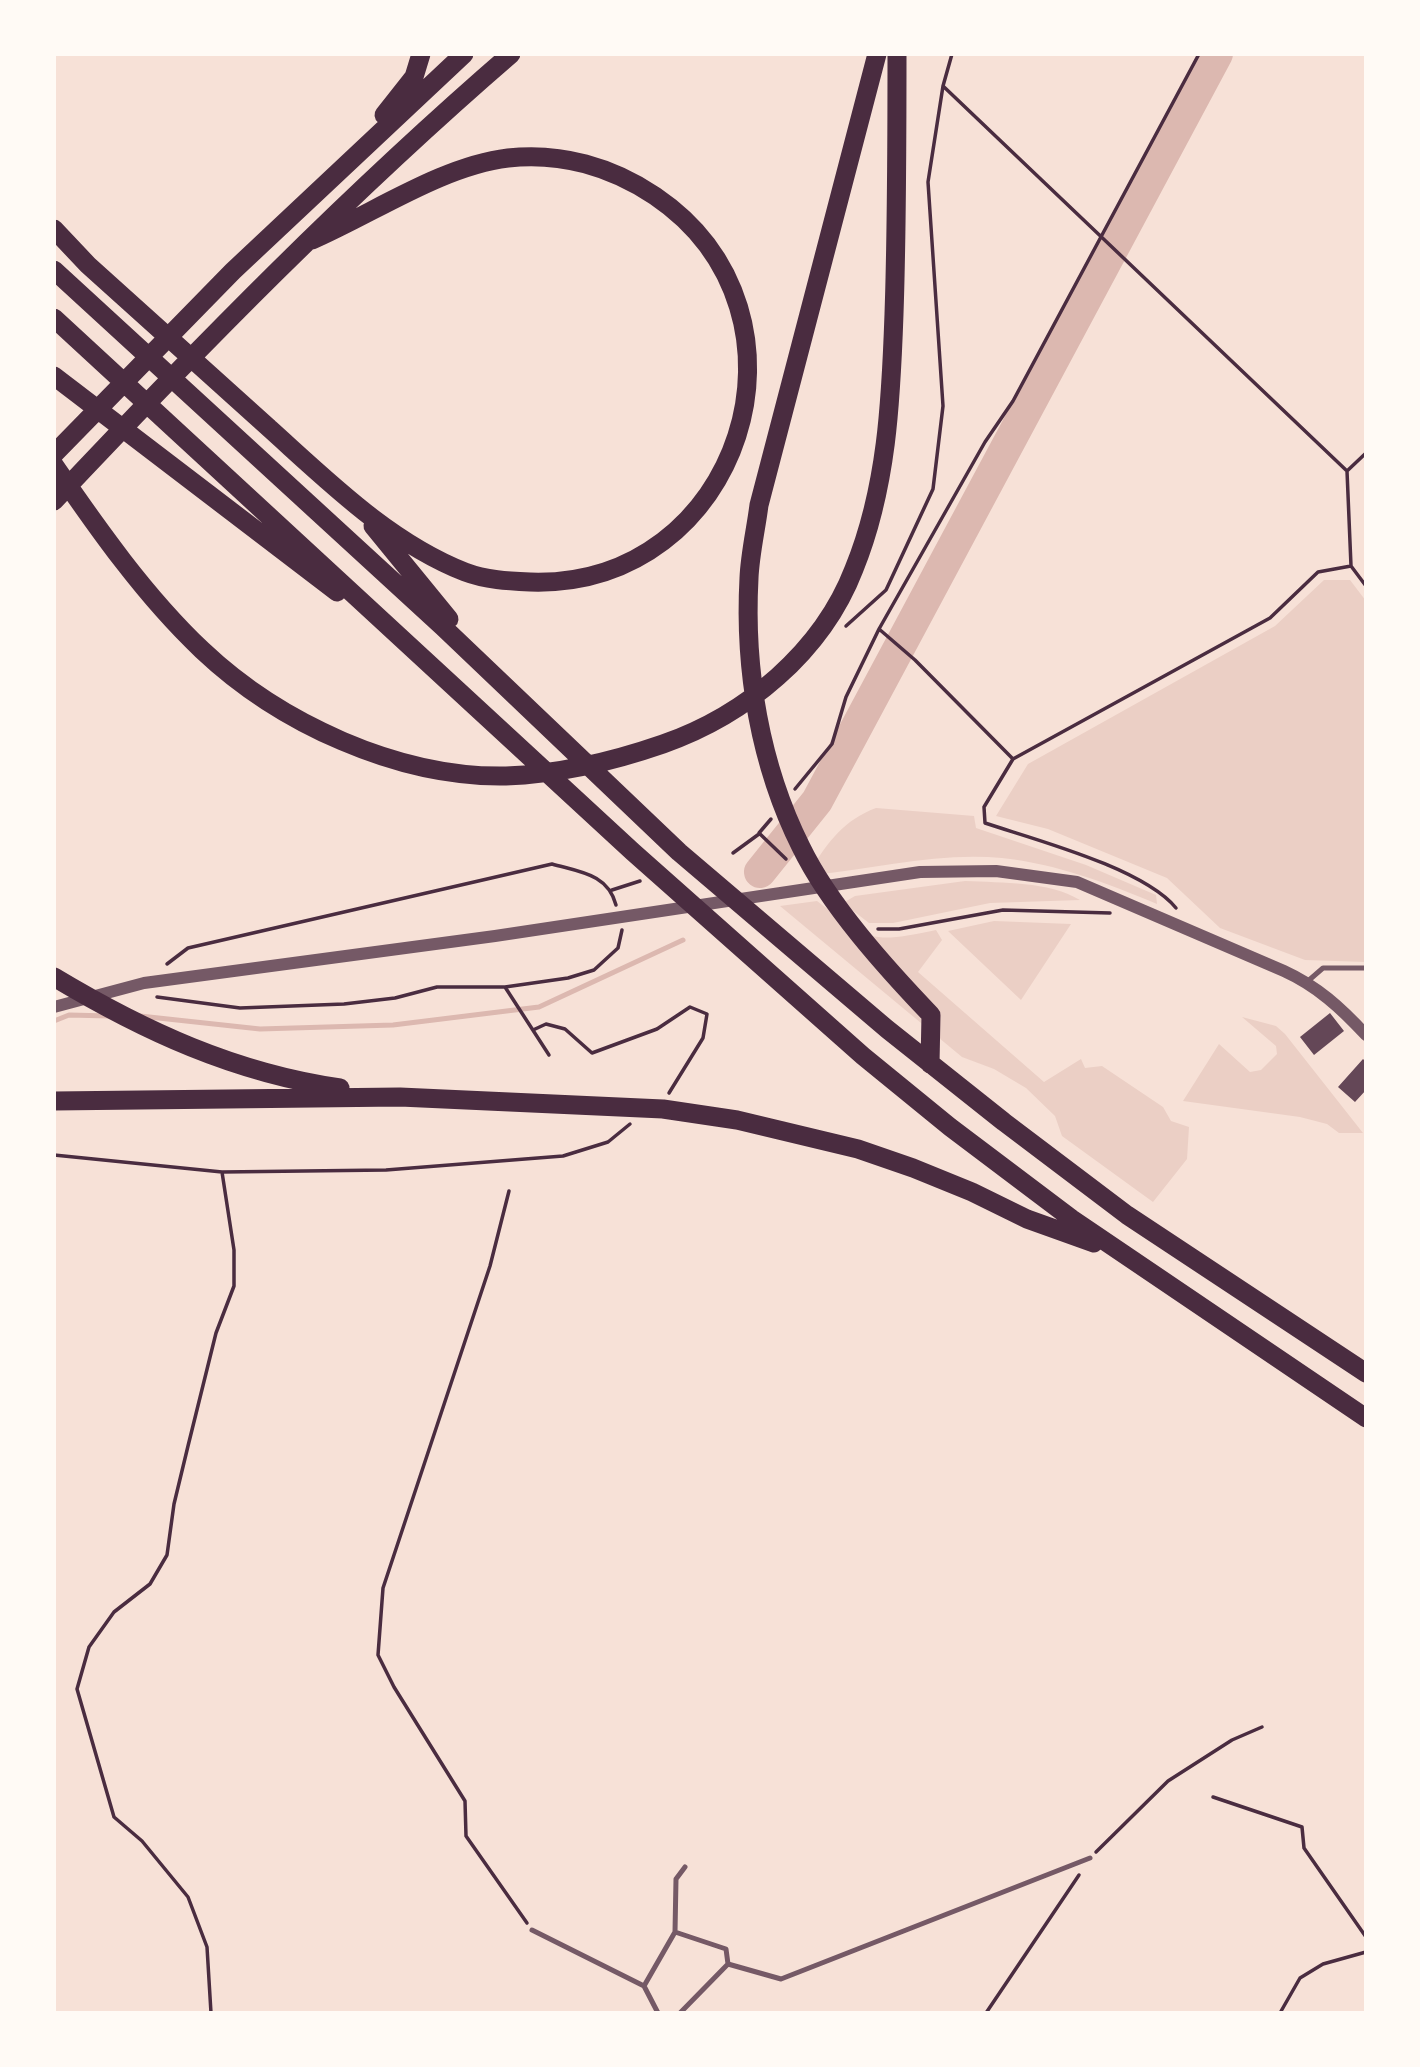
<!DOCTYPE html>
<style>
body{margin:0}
#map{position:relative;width:1420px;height:2067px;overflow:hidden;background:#f7e1d7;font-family:"Titillium Web",sans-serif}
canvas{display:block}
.frame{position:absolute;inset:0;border:56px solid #fffaf5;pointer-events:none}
</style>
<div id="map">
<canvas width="1420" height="2067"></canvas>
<div class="frame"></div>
</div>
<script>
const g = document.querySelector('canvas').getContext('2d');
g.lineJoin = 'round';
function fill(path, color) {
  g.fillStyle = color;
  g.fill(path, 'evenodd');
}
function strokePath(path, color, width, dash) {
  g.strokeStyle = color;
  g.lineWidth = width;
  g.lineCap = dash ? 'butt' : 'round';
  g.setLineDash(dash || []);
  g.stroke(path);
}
const green = new Path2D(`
 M1324 580H1350L1366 601V962L1305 960 1220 928 1167 878 1048 829 996 816 1028 764 1275 626Z
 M876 808 974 816 976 828 1086 865 1156 895 1157 904C1107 883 1057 864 1002 858 941 852 876 868 814 875L811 869C829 841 844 820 876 808Z
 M965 881C1003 883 1048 881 1080 900L990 903 893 923H869L843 903 855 896Z
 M817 901C870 941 870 944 936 930L942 940 918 972 1044 1082 1081 1059 1085 1068 1102 1066 1163 1107 1171 1121 1189 1127 1187 1159 1153 1202 1062 1136 1055 1116 1026 1088 994 1069 962 1057 780 906Z
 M994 921 1071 924 1021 1000 948 931Z
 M1242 1017 1276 1026 1285 1034 1363 1133H1339L1327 1124 1300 1117 1183 1101 1219 1044 1250 1072 1261 1070 1277 1054 1276 1046Z`);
const stream = new Path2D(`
 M140 1016 260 1029 393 1025 539 1007 683 940
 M54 1021 69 1015 109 1016`);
const river = new Path2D(`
 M760 872 817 801 1217 54`);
const building = new Path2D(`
 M1330 1013 1344 1031 1314 1055 1300 1037Z
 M1363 1059 1366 1062V1090L1355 1102 1338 1087Z`);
const path = new Path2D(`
 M943 86 1347 471 1351 566 1366 586
 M1347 471 1366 453
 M846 626 886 590 933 489 943 406 928 182 943 86 952 54
 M879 629 915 660 1013 759
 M795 789 832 744 846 697 879 629 985 442 1013 401 1199 54
 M771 819 759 833 786 859
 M733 853 759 834
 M612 890 640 881
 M1176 908C1143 868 1036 840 985 823L984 807 1013 759 1270 618 1318 572 1351 566
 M878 929H899L1003 910 1110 913
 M167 964 188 948 552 864C580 872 608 874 616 905
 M505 987 549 1055
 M157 997 240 1008 344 1004 395 998 437 987H505L568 978 594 970 618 948 622 930
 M533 1030 546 1024 565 1029 592 1053 657 1029 690 1007 707 1014 703 1038 669 1093
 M54 1155 222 1172 386 1170 563 1156 608 1142 630 1124
 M509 1191 490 1266 383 1588 378 1655 394 1687 465 1801 466 1836 527 1923
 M1213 1797 1302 1827 1304 1848 1366 1937
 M1096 1852 1168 1781 1232 1740 1262 1727
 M211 2013 207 1947 188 1897 142 1841 114 1817 77 1689 89 1647 114 1612 150 1584 167 1555 174 1504 188 1446 216 1333 234 1286V1250L222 1172
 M986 2013 1079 1875
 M1280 2013 1300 1978 1323 1964 1366 1952`);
const service = new Path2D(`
 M1308 981 1323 968H1366
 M532 1930 644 1986 658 2013
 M675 1932 726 1949 728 1964
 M644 1986 675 1932 676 1879 685 1867
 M680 2013 728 1964 781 1979 1090 1858`);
const tertiary = new Path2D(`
 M54 1007 144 983 495 936 920 872 996 871 1077 882 1284 971C1317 986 1341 1008 1366 1035`);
const motorway = new Path2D(`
 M877 54 759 505C756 529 750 554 749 578 744 670 760 765 801 847 829 905 887 969 931 1015L930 1064
 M384 115 414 77 421 54
 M54 229 88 265C149 320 209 374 269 428 329 482 389 542 465 572 486 580 508 581 530 582 741 589 829 314 655 196 612 167 561 152 508 158 442 166 374 213 312 240
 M54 270 443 627 679 852 887 1029 1004 1122 1127 1215 1366 1373
 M54 318 633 852 863 1056 950 1127 1072 1219 1366 1418
 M54 376 337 592
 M54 454 233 271 464 54
 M54 465C98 529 145 596 202 650 279 723 398 778 506 776 558 774 614 761 663 744 746 715 822 652 854 569 887 488 891 401 894 314 897 227 897 141 897 54
 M54 501C200 346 350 193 511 54
 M373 526 449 619
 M54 977C144 1031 235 1073 340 1088
 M54 1101 400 1097 663 1109 737 1120 858 1149 913 1168 972 1192 1027 1219 1094 1243`);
fill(green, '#ebcfc5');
strokePath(stream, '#dcb8b0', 5);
strokePath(river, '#dcb8b0', 32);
fill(building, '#644757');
strokePath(path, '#4a2c40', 3.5);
strokePath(service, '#755966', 5);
strokePath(tertiary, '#755966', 12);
strokePath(motorway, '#4a2c40', 19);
</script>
